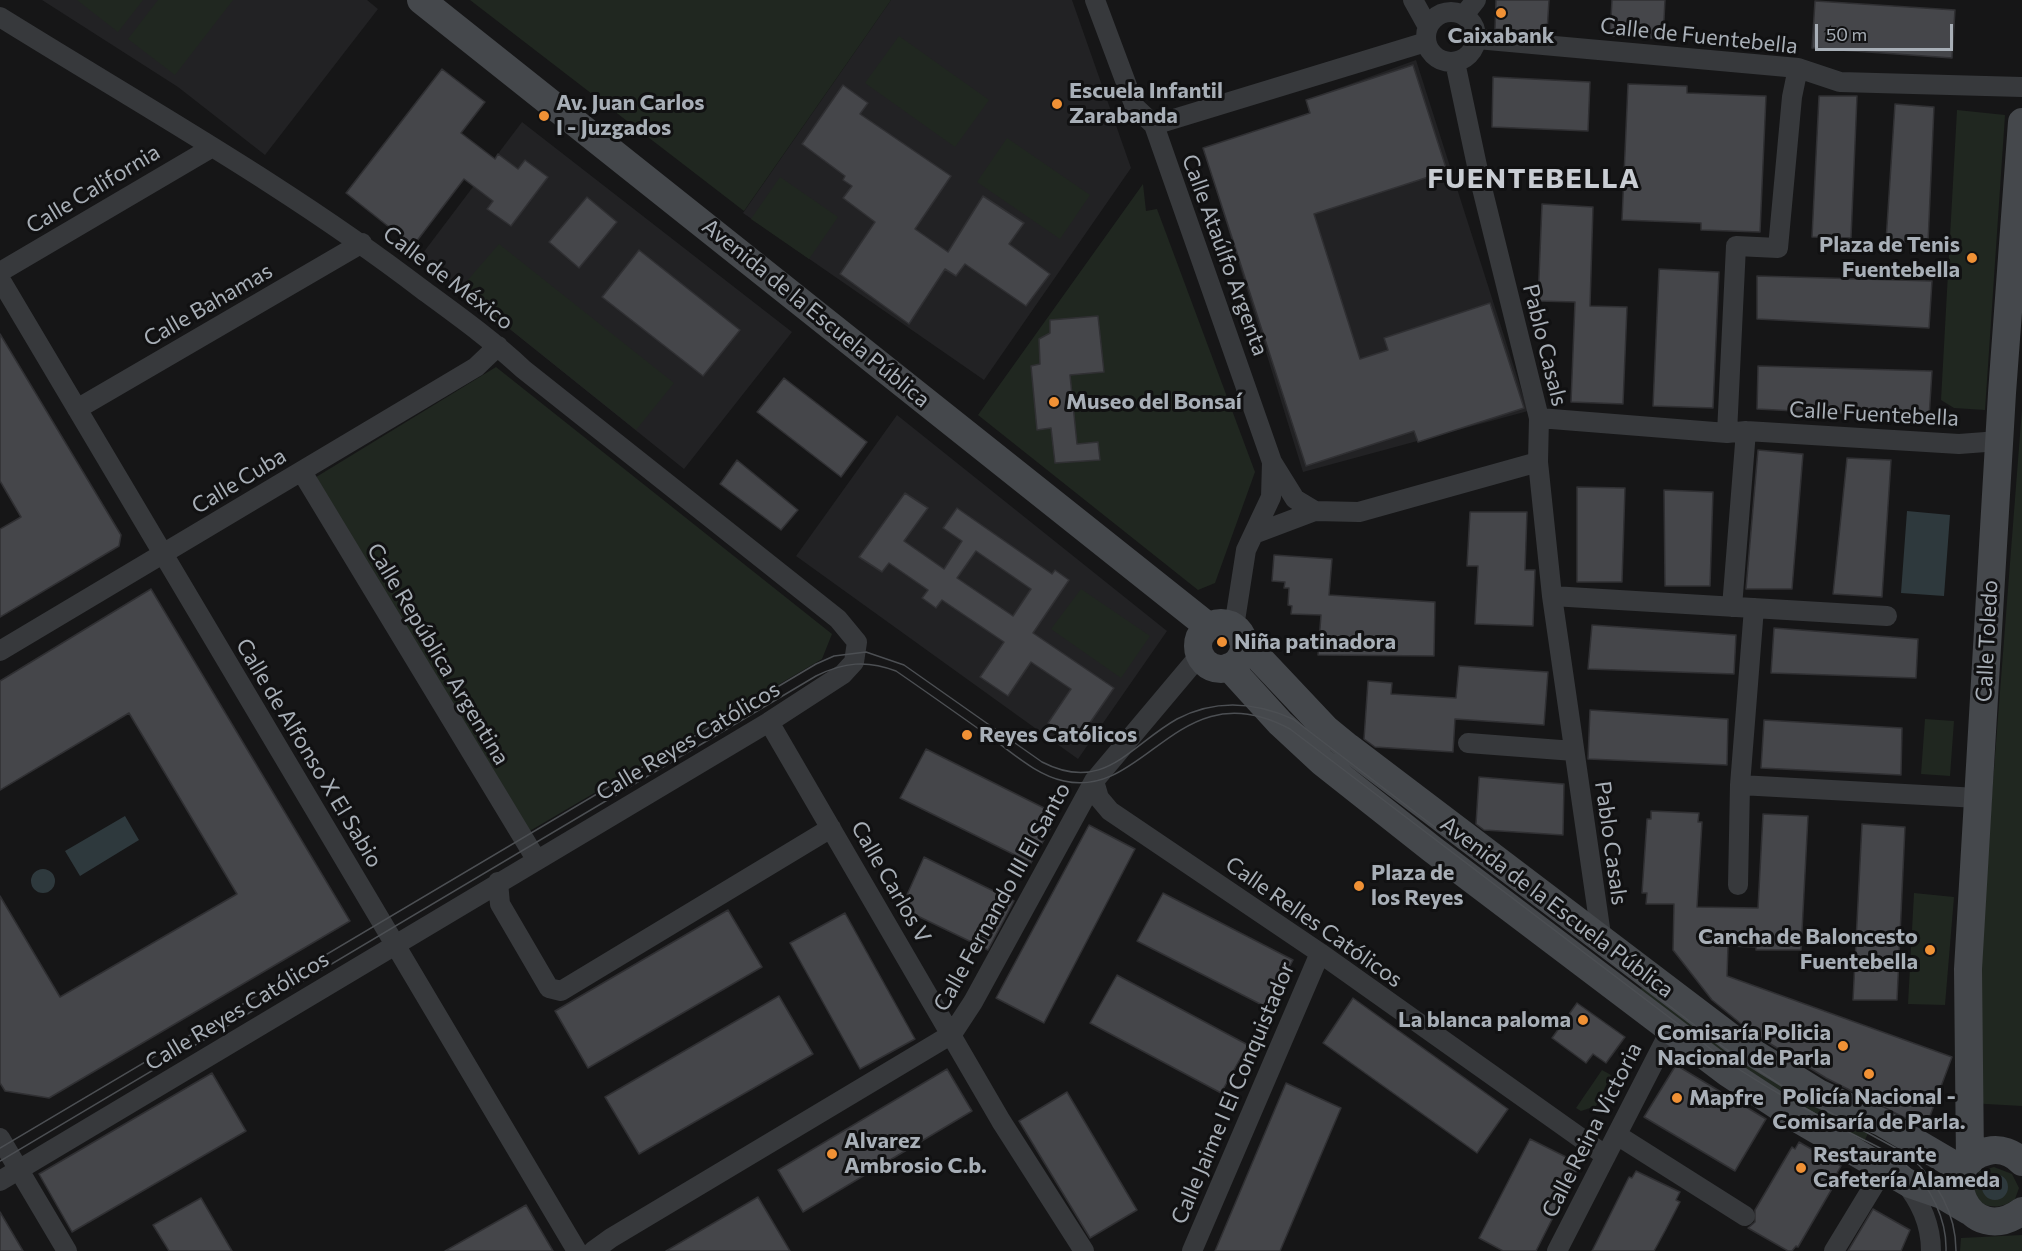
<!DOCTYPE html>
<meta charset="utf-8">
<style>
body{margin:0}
#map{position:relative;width:2022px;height:1251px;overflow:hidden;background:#161617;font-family:Commissioner,sans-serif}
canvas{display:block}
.scale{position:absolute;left:1815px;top:24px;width:138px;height:27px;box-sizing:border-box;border:3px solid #a8afb7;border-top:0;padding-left:8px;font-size:18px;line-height:21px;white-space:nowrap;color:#a8afb7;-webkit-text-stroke:4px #111112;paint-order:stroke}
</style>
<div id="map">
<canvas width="2022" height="1251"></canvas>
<div class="scale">50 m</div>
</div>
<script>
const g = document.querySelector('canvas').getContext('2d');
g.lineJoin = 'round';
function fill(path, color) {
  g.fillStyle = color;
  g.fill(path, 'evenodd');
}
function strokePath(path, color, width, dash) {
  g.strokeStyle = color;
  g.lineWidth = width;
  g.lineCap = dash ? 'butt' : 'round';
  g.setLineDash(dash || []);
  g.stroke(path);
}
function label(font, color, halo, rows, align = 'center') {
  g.font = font + ' Commissioner,sans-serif';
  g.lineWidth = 6;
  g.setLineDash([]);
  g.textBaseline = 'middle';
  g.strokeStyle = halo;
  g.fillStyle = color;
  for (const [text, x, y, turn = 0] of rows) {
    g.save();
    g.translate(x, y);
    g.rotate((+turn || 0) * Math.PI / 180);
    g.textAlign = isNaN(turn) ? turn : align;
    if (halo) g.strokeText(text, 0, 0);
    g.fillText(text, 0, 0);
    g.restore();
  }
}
const built = new Path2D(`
 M42 0H367L378 9 265 155 178 87Z
 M891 0H1072L1131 168 984 380 743 213Z
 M1416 60 1528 411 1303 472 1203 148 1309 113 1306 100Z
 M522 122 792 332 684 469 420 257Z
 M897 415 1167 631 1078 759 796 556Z`);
const green = new Path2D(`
 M77 0H143L118 32Z
 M158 0H233L175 75 128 39Z
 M470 0H891L744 211Z
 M899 36 989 100 955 147 865 83Z
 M1957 110 2005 115 1985 410 1954 408 1941 400Z
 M1007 138 1090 195 1060 239 977 182Z
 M780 177 838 217 809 259 751 219Z
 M1143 184 1146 211 1157 209 1255 472 1215 583 1198 590 978 415Z
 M499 244 674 383 636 430 460 289Z
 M496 367 832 634 822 659 528 832 308 482Z
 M2022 409V1106L1968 1103Z
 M1081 589 1150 636 1121 678 1051 629Z
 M1925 719 1954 721 1950 776 1921 774Z
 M1914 893 1954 897 1945 1005 1908 1004Z
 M1646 983 1870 1129 1863 1144 1794 1107 1635 996Z
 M1602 1070 1611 1075 1596 1106 1581 1111 1576 1108Z
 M1994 1167 2012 1174 2019 1188 2015 1199C2001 1208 1994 1209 1978 1202L1972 1181 1980 1171Z
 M2022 1235V1251H1960L1961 1238Z`);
const water = new Path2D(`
 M1907 511 1950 515 1944 596 1901 593Z
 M125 816 139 840 80 876 65 851Z
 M31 881a12 12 0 1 1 24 0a12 12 0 1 1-24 0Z
 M1982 1187a13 13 0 1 1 26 0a13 13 0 1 1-26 0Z`);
const building = new Path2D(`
 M1496 0H1549L1547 32 1495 29Z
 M1612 0H1665L1663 39 1610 36Z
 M1815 1 1955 10 1952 58 1812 48Z
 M1413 65 1447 171 1314 214 1360 359 1388 350 1384 338 1490 303 1524 408 1418 442 1414 431 1306 466 1203 148 1310 113 1306 100Z
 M442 69 485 102 461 133 495 159 498 154 518 169 525 160 548 177 511 226 487 209 493 201 464 179 413 246 346 193Z
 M1493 77 1590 82 1588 131 1492 127Z
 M1628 84 1687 86V93L1766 96 1760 232 1701 230V223L1622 220Z
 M843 85 868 103 860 114 951 176 915 229 948 252 983 196 1024 223 1009 244 1050 274 1026 306 965 264 956 276 945 269 909 324 840 274 875 222 843 198 852 186 843 180 845 176 802 144Z
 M1819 96H1857L1851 238 1812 237Z
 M1895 104 1934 107 1928 243 1886 241Z
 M587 197 617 222 579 268 549 242Z
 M1542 204 1593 207 1590 306 1627 307 1623 404 1571 402 1575 302 1538 301Z
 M639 250 740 330 703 376 602 297Z
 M1659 269 1719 272 1713 408 1653 406Z
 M1757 276 1932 281 1929 328 1757 319Z
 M1098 316 1104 372 1070 375 1077 444 1098 442 1100 460 1055 463 1051 428 1037 430 1031 366 1040 364 1039 339 1050 333V320Z
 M0 334 121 535 119 546 0 617V529L21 517 0 481Z
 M1758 366 1932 371 1929 418 1757 409Z
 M784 378 867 442 841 477 757 412Z
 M1758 450 1803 454 1792 589H1746Z
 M1847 458 1891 460 1882 597 1833 594Z
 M737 460 798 510 781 530 720 484Z
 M1577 487 1625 488 1622 582H1577Z
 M1664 490 1713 492 1710 586H1665Z
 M905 493 928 508 904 541 944 569 962 541 943 528 957 508 1052 574 1055 570 1069 580 1033 633 1114 688 1076 743 1048 723 1071 689 1031 662 1008 696 980 677 1004 642 942 600 936 608 922 598 928 590 889 563 882 572 859 557ZM976 551 1031 589 1013 616 957 578Z
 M1470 512H1527L1525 570H1535L1533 626 1475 624 1478 566H1467Z
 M1274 555 1332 559 1329 595 1435 602 1434 656 1318 655 1321 615 1291 614 1292 606 1288 605 1289 588H1284L1285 582 1272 581Z
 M151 589 350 921 49 1098 5 1091 0 1083V896L60 997 237 894 129 713 0 790V681Z
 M1592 625 1736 635 1734 674 1588 669Z
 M1774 628 1918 639 1916 678 1771 673Z
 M1459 666 1548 672 1544 725 1455 719 1453 752 1375 747 1364 739 1368 681 1392 683 1391 694 1456 698Z
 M1590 710 1728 719 1727 765 1588 759Z
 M1764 720 1902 728 1901 775 1761 768Z
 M926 749 1058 815 1031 863 900 798Z
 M1479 777 1564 784 1563 835 1484 830 1476 824Z
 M1651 811 1699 813 1698 822H1702L1697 907 1758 908 1763 814 1808 816 1801 950H1756V947L1728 946 1727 976 1952 1057 1927 1124 1911 1121 1826 1078 1751 1032 1712 1000 1673 950 1674 904H1646L1647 893H1642L1647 819H1651Z
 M1862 824 1905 827 1897 1000H1853Z
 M1089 825 1135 849 1044 1023 996 998Z
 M924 857 1014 901 988 950 901 908Z
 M1163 893 1293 960 1268 1008 1137 941Z
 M728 910 762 967 588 1068 555 1011Z
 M845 913 915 1039 860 1069 790 943Z
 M1117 975 1248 1045 1221 1093 1090 1023Z
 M779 996 813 1054 639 1154 605 1097Z
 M1353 998 1508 1109 1477 1153 1323 1043Z
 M1577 1003 1625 1037 1606 1063 1593 1054 1586 1063 1552 1038Z
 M1676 1065 1766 1119 1735 1171 1644 1117Z
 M947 1069 972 1111 803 1212 778 1170Z
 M212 1073 246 1131 72 1232 39 1174Z
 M1286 1083 1341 1108 1280 1251H1215Z
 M1067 1092 1137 1210 1090 1238 1019 1121Z
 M1530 1139 1580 1164 1536 1251H1503L1479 1238Z
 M1799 1142 1841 1166 1837 1173 1840 1175 1798 1247 1796 1246 1792 1251H1788L1748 1228 1755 1222V1210L1792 1147 1795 1149Z
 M1636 1171 1680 1192 1676 1200 1680 1202 1665 1231 1654 1251H1592L1629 1177 1632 1178Z
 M758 1197 790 1251H666Z
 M201 1198 232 1251H169L153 1225Z
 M526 1205 553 1251H445Z
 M1873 1209 1910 1230 1901 1251H1848Z
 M0 1212 23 1251H0Z`);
const street = new Path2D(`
 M1095 0 1135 107 1154 125 1272 462 1271 497 1246 550 1234 627
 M1413 0 1428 27
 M1426 37a25 25 0 1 1 50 0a25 25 0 1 1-50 0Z
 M1464 15 1476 0
 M0 17C143 106 290 188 423 290 457 315 492 340 523 369L838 619 857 642 854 662 843 674 769 722 0 1181
 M1477 39 1798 68 1840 82 2022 87
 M1455 62 1480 180 1539 418 1538 462 1552 596 1602 942
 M1154 125 1426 42
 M0 272 211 148
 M0 279 577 1251
 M77 409 362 243
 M1539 418 1727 433 1746 431 1959 444 1999 441
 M1727 433 1736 246 1778 248 1792 97 1798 68
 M1272 462 1295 499 1315 511
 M302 472 536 859
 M1254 534 1315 511 1359 512 1538 462
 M1552 596 1887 616
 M1732 607 1746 431
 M0 651 476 367 498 346
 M769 722 1001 1121 1084 1251
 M1468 743 1574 751
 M1094 781 1099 798 1110 811 1320 953 1606 1156
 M1740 785 1978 798
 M498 882 500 904 549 988 561 991 831 828
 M1738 885 1740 785 1754 608
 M1617 1135 1745 1216
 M0 1138 67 1251
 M1903 1180C1920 1201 1931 1223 1931 1251
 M593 1251 611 1238 952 1034 973 1002 1094 781 1200 655
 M1192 1251 1320 953
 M1557 1251 1670 1031
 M1834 1251 1885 1167`);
const secondary = new Path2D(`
 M421 0 1209 627
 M1198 646a23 23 0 1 1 46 0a23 23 0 1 1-46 0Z
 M1243 641 1326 729 1348 747 1742 1046 1818 1093 1881 1122 1963 1170
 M1229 667 1280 723 1322 762 1432 849 1728 1073 1798 1119 1910 1184 1942 1195 1969 1211
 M1970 1161 1968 969 2002 393 2022 122
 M2022 1162C2013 1153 2001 1148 1988 1151 1932 1164 1968 1251 2022 1211`);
const tram = new Path2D(`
 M0 1148 816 664 834 656 866 652 904 665 1042 762C1104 794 1129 746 1177 719 1215 699 1255 702 1293 719L1726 1049 1787 1089 1910 1156C1937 1182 1956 1212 1956 1251
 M0 1161 816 676C844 662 867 660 896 671 928 693 959 715 990 737 1013 753 1036 775 1064 781 1146 800 1179 669 1290 729L1728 1062C1765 1087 1804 1108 1843 1129 1864 1141 1889 1150 1907 1166 1931 1186 1947 1220 1946 1251`);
const markers = [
 [1501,13,6,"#f09135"],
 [1057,104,6,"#f09135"],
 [544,116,6,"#f09135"],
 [1972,258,6,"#f09135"],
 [1054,402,6,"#f09135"],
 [1222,642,6,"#f09135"],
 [967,735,6,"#f09135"],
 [1359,886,6,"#f09135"],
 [1930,950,6,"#f09135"],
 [1583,1020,6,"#f09135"],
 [1843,1046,6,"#f09135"],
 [1869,1074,6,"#f09135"],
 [1677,1098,6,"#f09135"],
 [832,1154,6,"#f09135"],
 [1801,1168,6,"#f09135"]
];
const poiNames = [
 ["Caixabank",1501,36,"center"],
 ["Escuela Infantil",1069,91],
 ["Zarabanda",1069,116],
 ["Av. Juan Carlos",556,103],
 ["I - Juzgados",556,128],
 ["Plaza de Tenis",1960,245,"right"],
 ["Fuentebella",1960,270,"right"],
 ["Museo del Bonsaí",1066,402],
 ["Niña patinadora",1234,642],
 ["Reyes Católicos",979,735],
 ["Plaza de",1371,873],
 ["los Reyes",1371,898],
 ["Cancha de Baloncesto",1918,937,"right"],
 ["Fuentebella",1918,962,"right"],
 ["La blanca paloma",1571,1020,"right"],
 ["Comisaría Policia",1831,1033,"right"],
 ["Nacional de Parla",1831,1058,"right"],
 ["Policía Nacional -",1869,1097,"center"],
 ["Comisaría de Parla.",1869,1122,"center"],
 ["Mapfre",1689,1098],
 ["Alvarez",844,1141],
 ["Ambrosio C.b.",844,1166],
 ["Restaurante",1813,1155],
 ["Cafetería Alameda",1813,1180]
];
const streetNames = [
 ["Calle de Fuentebella",1699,36,6],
 ["Calle California",93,189,-31],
 ["Calle Ataúlfo Argenta",1225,255,70],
 ["Calle de México",448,278,37],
 ["Calle Bahamas",208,305,-30],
 ["Avenida de la Escuela Pública",816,313,39],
 ["Pablo Casals",1545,345,76],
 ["Calle Fuentebella",1874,414,3],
 ["Calle Cuba",239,481,-31],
 ["Calle Toledo",1987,641,-87],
 ["Calle República Argentina",438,654,59],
 ["Calle Reyes Católicos",688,741,-31],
 ["Calle de Alfonso X El Sabio",309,753,59],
 ["Pablo Casals",1611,843,82],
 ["Calle Carlos V",891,882,60],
 ["Calle Fernando III El Santo",1002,897,-61],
 ["Avenida de la Escuela Pública",1557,907,37],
 ["Calle Relles Católicos",1314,922,35],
 ["Calle Reyes Católicos",237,1011,-31],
 ["Calle Jaime I El Conquistador",1233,1093,-67],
 ["Calle Reina Victoria",1592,1130,-63]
];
const districtNames = [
 ["FUENTEBELLA",1534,179]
];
fill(built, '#222224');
fill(green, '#202720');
fill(water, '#2e393d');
fill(building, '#45464a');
strokePath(building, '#303033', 1.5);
strokePath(street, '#37393c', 20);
strokePath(secondary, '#45484c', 28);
strokePath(tram, '#4c4f53', 1.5);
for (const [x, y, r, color] of markers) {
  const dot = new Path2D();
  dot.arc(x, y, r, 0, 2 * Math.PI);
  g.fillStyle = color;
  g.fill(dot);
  strokePath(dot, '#111112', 2);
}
label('bold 22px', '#a8afb7', '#111112', poiNames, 'left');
label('22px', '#a8afb7', '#111112', streetNames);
g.letterSpacing = '1.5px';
label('bold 28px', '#c9cdd3', '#111112', districtNames);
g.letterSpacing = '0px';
</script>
